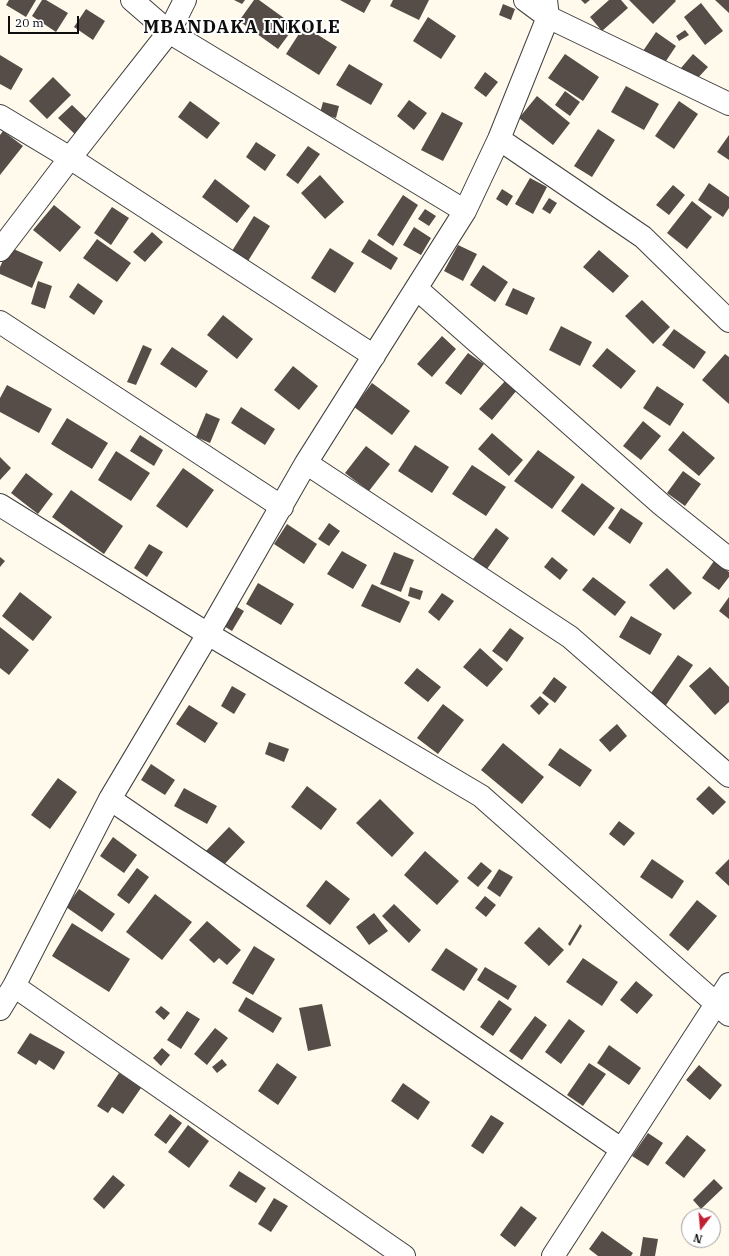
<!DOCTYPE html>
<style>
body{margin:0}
#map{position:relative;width:729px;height:1256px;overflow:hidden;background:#fffaec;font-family:"IBM Plex Serif",serif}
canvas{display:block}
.north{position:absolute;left:681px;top:1208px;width:40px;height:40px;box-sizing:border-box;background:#fff;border:1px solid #9e9e9e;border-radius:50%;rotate:196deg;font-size:11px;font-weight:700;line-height:16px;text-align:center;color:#0d0d0d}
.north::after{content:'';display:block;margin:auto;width:14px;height:18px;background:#c21f31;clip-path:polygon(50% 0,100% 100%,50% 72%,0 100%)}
.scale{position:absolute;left:8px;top:16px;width:71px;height:18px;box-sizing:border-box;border:2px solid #0d0d0d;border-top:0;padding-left:5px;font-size:12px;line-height:14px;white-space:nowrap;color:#0d0d0d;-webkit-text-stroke:3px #fff;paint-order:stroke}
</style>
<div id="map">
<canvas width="729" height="1256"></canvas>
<div class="north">N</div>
<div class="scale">20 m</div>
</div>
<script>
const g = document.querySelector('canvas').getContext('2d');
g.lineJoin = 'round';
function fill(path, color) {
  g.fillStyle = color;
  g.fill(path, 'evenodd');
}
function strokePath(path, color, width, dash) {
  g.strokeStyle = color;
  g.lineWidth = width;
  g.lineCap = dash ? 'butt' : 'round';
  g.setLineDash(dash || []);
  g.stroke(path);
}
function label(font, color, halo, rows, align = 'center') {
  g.font = font + ' "IBM Plex Serif",serif';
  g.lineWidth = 4;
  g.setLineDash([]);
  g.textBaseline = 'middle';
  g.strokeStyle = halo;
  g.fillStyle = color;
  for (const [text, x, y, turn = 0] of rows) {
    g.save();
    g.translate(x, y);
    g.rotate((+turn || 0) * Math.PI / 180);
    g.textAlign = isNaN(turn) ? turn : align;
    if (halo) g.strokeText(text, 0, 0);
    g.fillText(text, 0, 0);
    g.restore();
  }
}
const building = new Path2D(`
 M9 0H36L26 17 6 5Z
 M42 0H46L68 13 56 32 32 16Z
 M234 0H245L242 4Z
 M254 0H259L295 26 278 49 239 21Z
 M340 0H371L364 13Z
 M393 0H429L419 20 390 6Z
 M581 0H590L585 4Z
 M609 0H621L628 8 602 31 590 17Z
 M629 0H675L676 1 653 24Z
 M715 0H729V13Z
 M701 3 723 31 705 45 684 17Z
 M503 4 515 9 511 20 499 15Z
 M86 9 105 21 93 40 74 27Z
 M428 17 456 36 441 59 413 41Z
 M304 26 337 47 319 75 286 54Z
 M685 30 689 35 679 41 676 36Z
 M656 32 676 46 664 64 643 51Z
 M565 54 599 77 583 101 548 78Z
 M693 54 708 67 695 81 681 68Z
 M0 55 23 69 11 90 0 84Z
 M349 64 383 84 371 105 336 85Z
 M485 72 498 82 486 97 474 88Z
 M53 77 71 95 47 119 29 101Z
 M626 86 659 104 644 130 611 112Z
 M565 91 580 102 570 116 555 105Z
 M537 96 570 123 553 145 519 118Z
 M409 100 427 113 414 130 397 116Z
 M190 101 220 123 207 139 178 117Z
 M679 101 698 114 674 149 655 136Z
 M323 102 339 106 336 118 320 113Z
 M72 105 92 124 79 138 58 118Z
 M442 112 463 123 443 161 421 150Z
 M598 129 615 140 592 177 574 166Z
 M3 131 23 146 0 175V135Z
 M729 135V160L717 152Z
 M256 142 276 155 265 171 246 157Z
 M308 146 320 154 298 184 286 175Z
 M320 175 344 202 325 219 301 193Z
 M530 178 547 187 533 214 515 204Z
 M215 179 250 206 237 223 202 197Z
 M709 183 729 197V208L723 217 698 200Z
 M673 185 685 195 669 215 656 205Z
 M502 189 513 196 507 206 496 199Z
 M403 195 418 205 393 246 377 235Z
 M549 198 557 203 550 214 542 209Z
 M692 201 712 217 687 249 667 233Z
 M54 205 81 227 60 252 33 230Z
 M112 207 129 218 111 245 94 233Z
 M425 209 436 216 429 226 418 219Z
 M254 216 270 226 248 261 232 251Z
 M414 227 431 238 421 255 403 245Z
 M152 232 163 242 145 262 133 252Z
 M97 239 131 263 117 282 83 258Z
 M369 239 398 258 391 270 361 252Z
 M458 245 477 254 463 281 444 271Z
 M9 247 43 262 32 288 0 274V267Z
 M330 248 354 263 335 293 311 278Z
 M599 250 629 276 613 293 583 267Z
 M483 265 508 282 495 302 470 285Z
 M38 281 52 286 45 309 31 304Z
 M78 283 103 301 94 315 69 297Z
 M513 288 535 298 527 315 505 305Z
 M642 300 670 327 653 344 625 316Z
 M223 315 253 339 237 359 207 335Z
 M561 326 592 342 580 366 549 350Z
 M674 329 706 352 694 369 662 345Z
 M442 336 456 349 432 377 417 364Z
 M143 345 152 349 136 385 127 382Z
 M172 347 208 371 196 388 160 364Z
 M607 348 636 371 621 389 592 366Z
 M468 353 484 364 461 395 445 383Z
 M725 354 729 357V404L702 380Z
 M293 366 318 386 299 410 274 390Z
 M506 380 517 390 492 420 479 409Z
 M372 383 410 411 392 435 354 407Z
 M7 385 52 409 39 433 0 412V398Z
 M657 386 684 404 670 426 643 408Z
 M241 407 275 429 265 445 231 423Z
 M206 413 220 419 210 443 196 437Z
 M67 418 108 443 92 469 51 444Z
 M643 421 661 436 641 460 623 446Z
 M683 431 715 458 699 476 668 450Z
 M492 433 523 460 509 476 478 449Z
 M140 435 163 450 154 466 130 451Z
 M415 445 449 467 432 493 398 471Z
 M366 446 390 464 369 491 345 473Z
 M538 450 575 477 552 509 514 481Z
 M116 451 150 473 131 501 98 480Z
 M0 457 11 468 0 480Z
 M472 465 506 487 486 516 452 494Z
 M183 468 214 490 187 528 156 506Z
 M683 471 701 484 685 506 667 493Z
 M26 473 53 494 38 514 11 493Z
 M582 483 615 508 594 536 561 511Z
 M71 490 123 526 104 554 52 517Z
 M621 508 643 523 630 544 608 528Z
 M329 523 340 531 329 546 318 539Z
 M287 524 317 544 304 564 274 544Z
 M496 528 509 538 487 569 473 559Z
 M149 544 163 552 147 577 134 568Z
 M342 551 367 565 353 589 327 574Z
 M394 552 414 560 401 592 380 584Z
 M0 557 5 561 0 567Z
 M552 557 568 570 560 580 544 567Z
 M714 561 729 572V577L719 590 702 578Z
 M667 568 692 593 674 610 649 585Z
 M593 577 626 602 615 616 582 590Z
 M258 583 294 604 281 625 246 604Z
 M372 584 410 602 400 623 361 606Z
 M410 587 423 591 420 600 408 596Z
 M20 592 52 617 33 641 2 616Z
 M442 593 454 601 439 621 428 612Z
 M729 597V619L719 611Z
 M230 603 244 611 232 631 219 623Z
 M631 616 662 634 650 655 619 637Z
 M0 627 29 650 9 675 0 668Z
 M510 628 524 638 507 662 492 651Z
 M480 648 503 669 487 687 463 667Z
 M678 655 693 665 662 711 646 700Z
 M710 667 729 687V702L715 715 689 686Z
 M417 668 441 687 428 702 404 683Z
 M554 677 567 687 555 703 542 693Z
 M232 686 246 694 234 714 221 706Z
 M540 696 549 704 539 715 530 706Z
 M443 704 464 720 438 754 417 738Z
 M189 705 218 723 205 743 176 724Z
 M617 724 627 736 610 752 599 740Z
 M269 742 289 749 284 762 265 754Z
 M503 743 544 777 522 804 481 770Z
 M560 748 592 770 580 787 548 765Z
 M151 764 175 780 165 795 141 780Z
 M58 778 77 792 50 829 31 815Z
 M307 786 337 809 321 830 291 807Z
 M709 786 726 802 713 815 696 799Z
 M184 788 217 806 207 824 174 806Z
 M380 799 414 833 392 857 356 823Z
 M619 821 635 833 624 846 609 834Z
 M229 827 245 842 221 868 205 852Z
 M113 837 137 855 124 873 100 856Z
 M425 851 459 881 437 905 404 875Z
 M652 859 684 881 672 899 640 877Z
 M729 859V886L715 873Z
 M481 862 492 871 478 887 467 878Z
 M137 868 149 877 129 904 117 895Z
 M499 869 513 877 500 897 487 888Z
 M326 880 350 899 330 925 306 906Z
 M79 889 115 914 102 932 66 907Z
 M155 894 192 922 162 960 126 932Z
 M485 896 496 905 486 917 475 908Z
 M697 900 717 916 688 951 669 935Z
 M394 904 421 930 409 943 382 916Z
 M374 913 388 931 369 945 356 927Z
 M207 921 241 950 227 965 219 958 214 963 189 940Z
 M72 923 130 959 109 992 52 956Z
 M580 924 582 926 570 946 568 944Z
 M539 927 564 950 549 966 524 943Z
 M254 946 275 959 253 995 232 983Z
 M446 948 478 969 464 991 431 970Z
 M583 958 618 982 602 1006 566 982Z
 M485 967 517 986 508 1000 477 980Z
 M636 981 653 995 637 1014 620 1000Z
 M246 997 282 1018 273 1033 238 1011Z
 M499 1000 512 1009 493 1036 480 1027Z
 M322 1004 331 1046 308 1051 299 1008Z
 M161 1006 170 1013 164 1020 155 1012Z
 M187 1011 200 1019 181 1049 167 1040Z
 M535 1016 547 1025 522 1060 509 1051Z
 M569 1019 585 1031 561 1064 545 1052Z
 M215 1028 228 1038 207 1065 194 1054Z
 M30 1033 65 1052 54 1070 39 1060 36 1065 17 1053Z
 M609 1045 641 1068 629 1085 597 1063Z
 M162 1048 170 1055 161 1066 153 1058Z
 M222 1059 227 1065 217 1073 212 1067Z
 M277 1063 297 1077 278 1105 258 1091Z
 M589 1063 606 1074 583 1106 567 1095Z
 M699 1065 722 1085 710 1100 686 1080Z
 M119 1073 141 1088 123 1114 112 1107 108 1113 97 1106Z
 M403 1083 430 1102 418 1120 391 1101Z
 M170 1114 182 1123 166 1144 154 1135Z
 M491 1115 504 1123 483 1154 471 1146Z
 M188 1125 209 1141 189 1168 168 1152Z
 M648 1133 663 1143 648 1166 632 1156Z
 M687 1135 706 1150 684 1178 665 1163Z
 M239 1171 266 1188 256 1203 229 1186Z
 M113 1175 125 1185 104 1209 93 1199Z
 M714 1179 723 1188 701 1209 693 1200Z
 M274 1198 288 1206 271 1232 258 1224Z
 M521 1206 537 1218 515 1247 500 1235Z
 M602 1231 633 1253 631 1256H598L589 1249Z
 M643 1237 658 1239 655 1256H640Z`);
const minor = new Path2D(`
 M132 0 169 32 465 211
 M525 0 548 17 729 104
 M0 116 70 158 374 356
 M499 139 643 237 729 321
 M0 250 70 158 169 32 185 0
 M417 289 662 505 729 559
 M0 322 282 507
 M306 463 570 637 729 776
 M0 505 208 634 481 796 729 1015
 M110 799 621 1149
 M14 986 404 1256
 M0 1009 14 986 110 799 208 634 306 463 465 211 499 139 548 17 546 0
 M553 1256 729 984`);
const districtNames = [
 ["MBANDAKA INKOLE",242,28]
];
fill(building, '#564d48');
strokePath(minor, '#404040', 24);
strokePath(minor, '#fff', 22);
g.letterSpacing = '1px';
label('bold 18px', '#0d0d0d', '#fff', districtNames);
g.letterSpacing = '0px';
</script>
